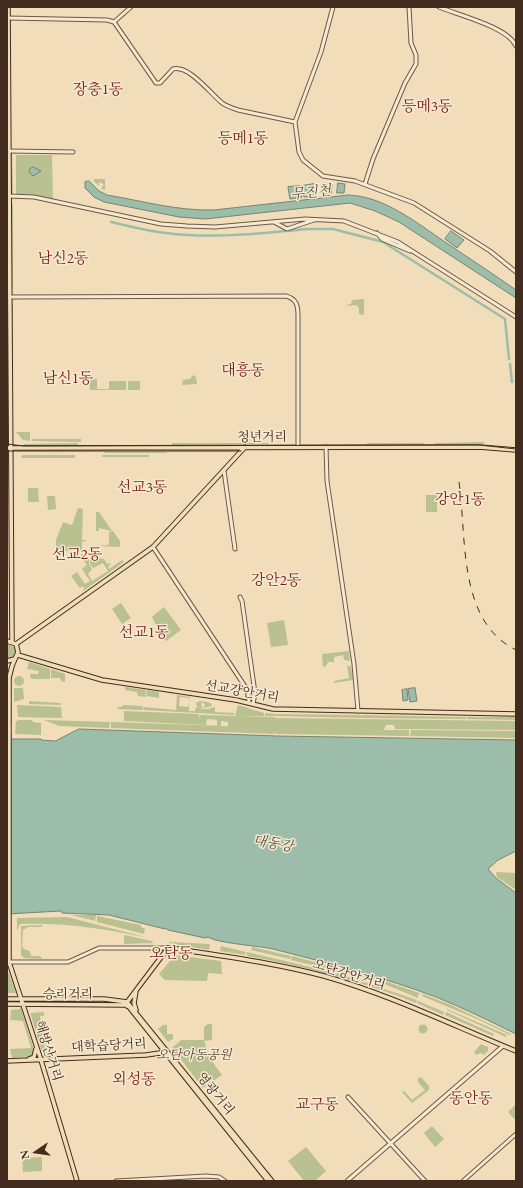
<!DOCTYPE html>
<meta charset="utf-8">
<style>
body{margin:0}
#map{position:relative;width:523px;height:1188px;overflow:hidden;background:#f1ddba;font-family:"EB Garamond",serif}
canvas{display:block}
.frame{position:absolute;inset:0;border:8px solid #412c1d;pointer-events:none}
.north{position:absolute;left:16px;top:1132px;width:40px;height:40px;-webkit-text-stroke:3px #f6e9d2;paint-order:stroke;rotate:257deg;font-size:11px;font-weight:700;line-height:16px;text-align:center;color:#412c1d}
.north::after{content:'';display:block;margin:auto;width:14px;height:18px;background:#412c1d;clip-path:polygon(50% 0,100% 100%,50% 72%,0 100%)}
</style>
<div id="map">
<canvas width="523" height="1188"></canvas>
<div class="frame"></div>
<div class="north">N</div>
</div>
<script>
const g = document.querySelector('canvas').getContext('2d');
g.lineJoin = 'round';
function fill(path, color) {
  g.fillStyle = color;
  g.fill(path, 'evenodd');
}
function strokePath(path, color, width, dash) {
  g.strokeStyle = color;
  g.lineWidth = width;
  g.lineCap = dash ? 'butt' : 'round';
  g.setLineDash(dash || []);
  g.stroke(path);
}
function label(font, color, halo, rows, align = 'center') {
  g.font = font + ' "EB Garamond","Noto Serif KR",serif';
  g.lineWidth = 3;
  g.setLineDash([]);
  g.textBaseline = 'middle';
  g.strokeStyle = halo;
  g.fillStyle = color;
  for (const [text, x, y, turn = 0] of rows) {
    g.save();
    g.translate(x, y);
    g.rotate((+turn || 0) * Math.PI / 180);
    g.textAlign = isNaN(turn) ? turn : align;
    if (halo) g.strokeText(text, 0, 0);
    g.fillText(text, 0, 0);
    g.restore();
  }
}
const green = new Path2D(`
 M12 153 13 194H11V154Z
 M16 155H52L53 200 33 195 16 194Z
 M95 179H105V190L101 189 104 184 99 182V186L93 180Z
 M11 203H13V289H11Z
 M364 299V315L359 314V308L356 305 347 306V305L351 304 352 300Z
 M11 304H13V429H11Z
 M193 375 196 377 197 384 182 385 183 380 190 379Z
 M92 379H97V389H109V381H126V390H90L89 381Z
 M128 381H140V390H128Z
 M16 432H30V441L23 440Z
 M32 439H81V442L32 441Z
 M484 442V444H435V443Z
 M78 443V445H24V444Z
 M172 443H268V444L172 445Z
 M367 443H424V444H367Z
 M104 452H167V453H104Z
 M23 455H75V458H21Z
 M102 455H149V457H102Z
 M28 488H38L39 502H28Z
 M426 495H437V512H426Z
 M55 496 56 509 48 510 47 496Z
 M78 508 83 509 82 540H88L82 542V554L89 557V564L92 569 88 574 92 581 108 571 103 563 93 568 90 564V557L92 555H98L101 559H104L107 564 111 563 108 567 109 569 122 560 124 562 82 592 84 589 83 586 80 588 71 576 77 572 85 584 90 581 82 569 87 565 81 557V550L79 554 75 550 56 552V540L63 522 72 525Z
 M96 512H99L112 531 99 528V531H96Z
 M113 531 120 541V547L96 546 109 545V532Z
 M121 603 131 618 122 624 112 609Z
 M164 607 181 630 166 641 163 639 152 617Z
 M284 620 288 645 271 647 267 623Z
 M7 644 13 646 16 651 14 657 7 659Z
 M349 651 350 661 344 660 343 655 334 657V662H328L326 666 323 667 322 654Z
 M29 662 50 669V679H31L30 674H38L39 671 27 669Z
 M347 666H351L353 680 334 683V681L349 678Z
 M51 669 65 674V682L61 681 60 678H51Z
 M14 681a5 5 0 1 1 10 0a5 5 0 1 1-10 0Z
 M125 687 146 690 145 697 138 696 137 692 125 690Z
 M14 688H23L24 699 14 702Z
 M147 690 159 692V698L146 696Z
 M177 695 190 697 189 702V698L180 697 179 706 188 707 189 703V711H195L196 707 198 708 196 704H199H196L197 702 202 701 211 703 212 706 203 708 205 705 203 702 201 704 202 708 199 709H208L215 707V712L234 713V715L143 710 144 707 176 710Z
 M29 701 61 703V705L29 704Z
 M17 705 61 707 62 718 18 717Z
 M123 705 142 706 143 707 142 710 117 709 118 707H122Z
 M238 705 264 713V716H235Z
 M124 711 199 714 200 719V715L275 717 276 720V718L516 721V730L395 729 394 725H386L384 730H409V736L276 734V732L274 734 111 728V722L228 726V722L221 721V726H217V720L207 719 206 725 124 721Z
 M265 713 275 714 361 715V718L275 716H265Z
 M362 715 466 717V719L361 718Z
 M467 717H516V720L467 719Z
 M18 720H32L33 722 41 723V735L15 734 16 722Z
 M44 720 110 722 109 728 59 726Z
 M411 730 516 731V738L410 736Z
 M496 872 515 873 516 890 497 877Z
 M71 915H96L95 921Z
 M97 916 141 925V927L145 929 144 934 97 922Z
 M67 917 75 919 149 938C107 929 63 922 20 924L17 931V918Z
 M42 925V927H28L23 930 22 946 24 949 30 951 31 956H40L42 959 24 958 21 955V926Z
 M124 935 152 941 153 943 124 944Z
 M170 942 210 944 209 950 169 943Z
 M221 946 246 952 245 955 220 951Z
 M252 947 291 956 290 959 251 950Z
 M247 952 340 974 417 1000 416 1003C361 981 305 966 247 956Z
 M175 955 221 961 222 974 208 973 207 981 165 980 159 974Z
 M292 956 376 978 422 994H418V998L372 979 291 960Z
 M8 972 9 973 16 993H7Z
 M423 994 451 1005 511 1034 510 1035 477 1019 422 996Z
 M418 1001 444 1012 443 1015 417 1003Z
 M7 1006H18L21 1008 34 1050 33 1056 12 1058 10 1049 31 1048 23 1021 10 1020 11 1010 20 1009V1007Z
 M447 1009 507 1035 506 1037 447 1010Z
 M44 1012V1016H40L41 1029H44V1040L48 1054 47 1055 42 1052 31 1016V1013Z
 M446 1012 494 1034 493 1036 445 1015Z
 M208 1024H212V1040L204 1041 211 1060 222 1075 203 1088 172 1048 181 1040H204V1027Z
 M418.5 1029a4.5 4.5 0 1 1 9 0a4.5 4.5 0 1 1-9 0Z
 M163 1025H167V1034H173V1039L168 1042 158 1029Z
 M481 1044 488 1047V1051L484 1055 481 1053 476 1055 474 1052Z
 M421 1077 429 1086V1090L412 1103 402 1092 404 1091 412 1100 425 1090 418 1082V1078Z
 M516 1104V1118L514 1119 508 1112Z
 M432 1126 444 1139 435 1147 424 1133Z
 M306 1147 326 1171 315 1181H304L288 1161Z
 M42 1157V1171L23 1172 22 1158Z`);
const water = new Path2D(`
 M33 167 41 171 33 176 29 172 30 169Z
 M89 181 99 191 107 195C143 201 177 211 214 210L348 195C384 196 417 223 445 242 469 258 493 274 516 290V298L399 222 375 211 350 203 205 219 179 217 104 202 94 197 85 188V182Z
 M338 183 345 184 344 193H337Z
 M314 184 316 196 304 197 302 186Z
 M323 184H332L331 194H323Z
 M300 186 302 197 290 199 288 187Z
 M451 231 464 240 457 248 445 239Z
 M415 688 417 701 410 702 408 689Z
 M407 689 408 700 403 701 402 690Z
 M79 729 277 736 516 740V851L498 860 488 869 496 878 516 893V1034C490 1021 463 1008 436 997 383 977 328 963 273 949 260 946 216 943 208 937L205 938 168 930 165 928V929L109 915 62 913 61 911 7 914V739H41V740L55 741Z`);
const canal = new Path2D(`
 M111 222C129 226 147 231 166 233 206 238 245 235 285 231
 M288 231 306 229H333L383 242 505 319 509 359
 M510 364 512 382`);
const minor = new Path2D(`
 M333 7 321 52 295 122 299 152 303 160 323 176 355 181 414 203 490 251 516 272
 M439 7C458 15 508 27 516 46
 M8 18 107 20 114 22 131 7
 M114 22 156 83H160L173 69C189 65 210 93 221 102 225 106 233 108 238 110L295 122
 M9 151 73 152
 M365 184 373 159 405 83 416 64V55L411 43 409 7
 M9 196 34 197 161 224 187 226 215 227 305 219 344 221 398 242 516 317
 M274 222 287 229 314 220
 M377 233 382 239 410 251
 M7 297 286 296C297 299 298 306 298 316V447
 M326 447 327 481 354 664 358 711
 M224 471 235 549
 M153 547 248 691 249 703
 M240 597 242 601 255 693 253 704
 M7 962H68L99 948H168
 M348 1097 425 1181
 M116 1181 206 1176 219 1177 225 1181
 M347 1181 503 1046
 M463 1181 516 1134`);
const major = new Path2D(`
 M8 7 12 642
 M7 448 479 447 516 450
 M7 641 16 644 18 652 12 666 9 678V962L41 1060 77 1181
 M16 644 153 547 245 447
 M18 655 102 680 236 700 273 709 516 714
 M7 661 15 659
 M7 999H104L127 1002 272 1181
 M7 1004 125 1005
 M125 1005 168 948 178 949C227 957 276 963 324 976 391 995 452 1025 516 1051
 M125 1005 129 1007 268 1181
 M136 1010 134 1003 136 991
 M29 1059 34 1057 36 1049
 M7 1061 146 1055 160 1053 164 1051`);
const tram = new Path2D(`
 M7 444 24 446 479 445 516 449
 M7 451H241`);
const rail = new Path2D(`
 M459 482C467 537 457 621 516 650`);
const streetNames = [
 ["청년거리",262,437],
 ["선교강안거리",242,692,10],
 ["오탄강안거리",349,975,17],
 ["승리거리",68,994],
 ["대학습당거리",109,1046,-3],
 ["해방산거리",48,1051,73],
 ["영광거리",215,1094,51]
];
const parkNames = [
 ["오탄아동공원",194,1055]
];
const waterNames = [
 ["무진천",311,193,-6],
 ["대동강",273,844,10]
];
const quarterNames = [
 ["장충1동",98,90],
 ["등메3동",427,107],
 ["등메1동",243,139],
 ["남신2동",63,259],
 ["대흥동",243,371],
 ["남신1동",68,379],
 ["선교3동",142,488],
 ["강안1동",460,500],
 ["선교2동",77,555],
 ["강안2동",276,581],
 ["선교1동",144,633],
 ["오탄동",171,954],
 ["외성동",134,1080],
 ["동안동",471,1099],
 ["교구동",317,1105]
];
fill(green, '#b9c190');
fill(water, '#9cbda9');
strokePath(water, '#788371', 1);
strokePath(canal, '#9cbda9', 2.5);
strokePath(minor, '#6d5844', 5);
strokePath(major, '#412c1d', 5.5);
strokePath(minor, '#f6e9d2', 3);
strokePath(major, '#f1ddba', 3.5);
strokePath(tram, '#412c1d', 1);
strokePath(rail, '#412c1d', 1, [7, 7]);
label('13px', '#412c1d', '#f6e9d2', streetNames);
label('italic 13px', '#594a34', '#f6e9d2', parkNames);
label('italic 14px', '#585040', '#f6e9d2', waterNames);
label('15px', '#7a1f14', '#f6e9d2', quarterNames);
</script>
